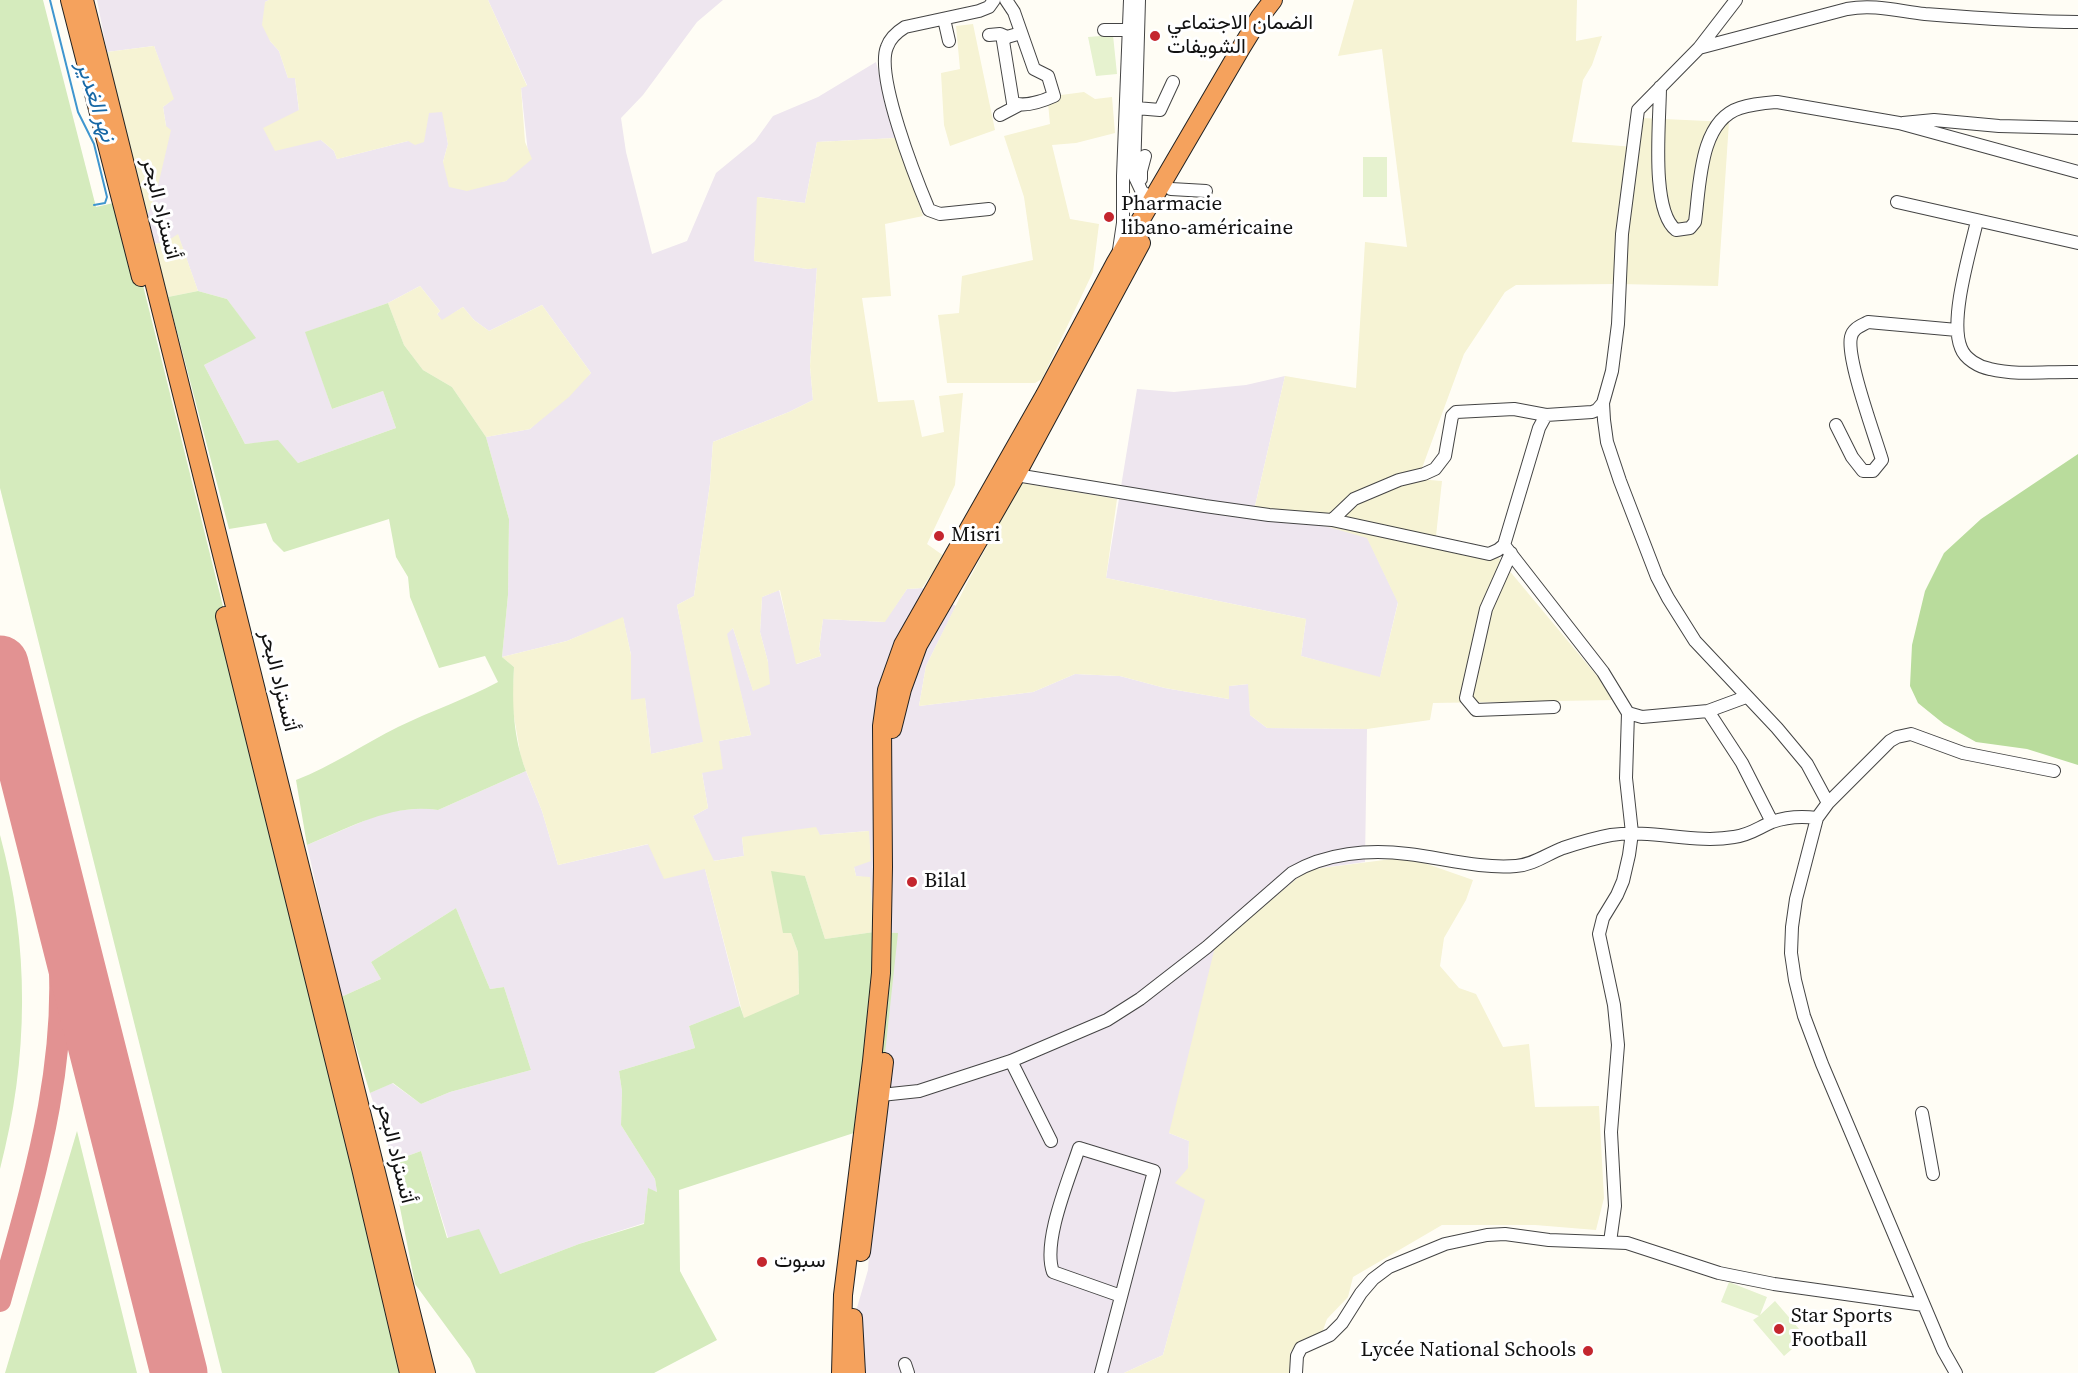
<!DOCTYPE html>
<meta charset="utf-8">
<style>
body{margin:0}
canvas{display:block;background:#fffdf5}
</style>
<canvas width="2078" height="1373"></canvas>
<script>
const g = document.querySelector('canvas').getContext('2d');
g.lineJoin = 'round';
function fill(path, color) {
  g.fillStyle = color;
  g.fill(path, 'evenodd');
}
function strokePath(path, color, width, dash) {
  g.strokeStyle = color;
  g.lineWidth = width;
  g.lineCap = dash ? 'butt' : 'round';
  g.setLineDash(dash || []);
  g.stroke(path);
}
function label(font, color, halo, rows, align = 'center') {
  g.font = font + ' "Source Serif 4",Vazirmatn,serif';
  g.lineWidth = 6;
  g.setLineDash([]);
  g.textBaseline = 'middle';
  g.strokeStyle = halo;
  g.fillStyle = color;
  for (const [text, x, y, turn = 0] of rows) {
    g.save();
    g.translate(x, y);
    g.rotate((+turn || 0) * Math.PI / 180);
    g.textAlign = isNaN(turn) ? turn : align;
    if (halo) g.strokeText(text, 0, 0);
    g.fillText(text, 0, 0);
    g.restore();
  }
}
const industrial = new Path2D(`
 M97 0H269L265 2 270 41 279 51 288 78H295L299 111 321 140 334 151 337 159 408 141 429 112H443L448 144 443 162 495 183 506 181 528 153 521 88 527 85 488 0H723L697 22 643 95 621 118 626 152 652 254 687 241 716 173 755 141 773 116 818 97 876 62 896 138 817 142 805 203 758 197 754 261 808 269 817 267 810 366 813 400 789 412 713 442 710 484 694 596 677 605 704 742 651 754 645 699 631 701V655L623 618 567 641 502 657 508 595 509 519 486 437 530 429 591 373 542 305 489 331 474 320 463 307 442 321 437 314 440 311 420 286 388 303 306 332 332 409 383 391 396 428 298 463 278 441 245 444 204 365 255 338 227 299 198 291 178 235 166 242 154 244 147 216 157 190 166 126 163 107 173 99 154 46 107 52Z
 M1285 376 1255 506 1367 537 1398 602 1380 678 1301 656 1306 619 1106 578 1137 389 1174 392 1246 385Z
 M922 588 956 606 926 666 919 706 1033 692 1075 674 1120 676 1165 688 1229 699V686L1249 684 1250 715 1267 728 1367 729 1365 862 1307 870 1169 1133 1189 1141 1188 1168 1206 1199 1163 1355 1124 1373H838L868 1270 877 1128 897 933 874 932 870 878 856 876 854 867 869 831 820 835 742 837 744 856 713 861 693 816 708 808 702 773 719 741 751 735 726 634 733 628 753 690 768 662 760 632 762 597 779 590 797 664 821 656 819 649 823 619 884 622 907 589Z
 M526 771 542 811 558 865 649 844 705 869 740 1006 689 1026 695 1048 619 1071 622 1091 621 1125 655 1179 657 1192 648 1189 644 1223 579 1244 500 1274 448 1238 421 1151 391 1162 388 1145 370 1093 392 1083 421 1104 450 1092 531 1070 504 987 490 989 456 908 371 962 381 979 341 997 307 845 385 812 424 808 438 810Z`);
const farmland = new Path2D(`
 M269 0H488L527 86 521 88 525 142 532 159 506 181 467 191 449 187 443 162 448 144 442 112 429 113 424 142 415 145 408 141 337 159 334 151 321 140 275 151 263 128 299 110 295 78H288L279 51 270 41 262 25 265 2Z
 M1354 0H1577L1576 41 1602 36 1592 65 1583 80 1572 142 1634 147 1642 118 1729 122 1718 286 1617 284 1516 285 1505 292 1464 354 1418 479 1442 481 1436 536 1498 557 1617 700 1433 703 1430 720 1367 729 1267 728 1250 715 1248 684 1229 686V699L1165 688 1120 676 1075 674 1033 692 919 706 926 666 966 585 1021 483 1117 499 1106 578 1306 619 1301 656 1380 677 1398 603 1367 538 1255 506 1285 376 1356 388 1365 242 1407 247 1382 49 1338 56Z
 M973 24 995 130 950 146 944 125 941 73 960 69 956 26Z
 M154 46 174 99 163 107 166 126 171 130 157 190 147 216 107 52Z
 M1084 92 1095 99 1112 97 1115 133 1076 143 1052 145 1070 219 1099 224 1093 272 1042 379 1035 383H947L938 315 959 313 962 276 1033 260 1024 197 1004 136 1050 124 1048 103 1061 95Z
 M896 138 923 216 885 224 891 296 862 298 878 402 914 400 922 437 944 432 939 396 963 393 955 485 927 544 944 556 922 588 907 589 885 622 823 619 819 649 821 656 796 664 780 590 762 597 760 632 768 662 770 684 753 691 733 628 727 634 751 735 719 741 723 769 702 773 708 808 693 816 714 861 744 856 742 837 816 827 820 835 869 831 871 861 854 867 856 876 870 877 874 932 825 939 805 876 783 932 791 933 798 952 799 994 744 1019 705 869 664 879 648 844 558 865 542 811 521 758 512 705 514 667 502 657 567 641 623 617 631 655V700L645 698 651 754 703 742 677 605 694 596 710 484 713 442 789 412 813 400 810 366 817 268 808 269 754 261 757 197 805 203 817 142Z
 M178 234 198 291 168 297 154 244 166 242Z
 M420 286 440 311 437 314 442 320 463 307 474 320 489 331 542 305 591 373 569 397 530 429 486 437 452 387 423 370 404 345 388 303Z
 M1407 857 1473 880 1466 900 1444 938 1440 966 1459 988 1476 994 1503 1047 1529 1044 1535 1107 1599 1106 1604 1198 1596 1230 1535 1225H1442L1353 1277 1348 1297 1327 1319 1321 1336 1305 1338 1290 1352V1373H1124L1163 1355 1205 1200 1175 1183 1188 1168 1189 1141 1169 1133 1215 947 1307 870Z`);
const green = new Path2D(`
 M0 0H43L96 207 122 201 414 1373H222L0 488Z
 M198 291 227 299 256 338 204 365 245 444 278 440 298 463 396 428 383 391 332 409 305 332 388 303 404 345 423 370 452 387 486 437 509 519 508 595 502 657 514 667C512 704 513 736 526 771L438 810C392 803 349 828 307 845L296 780C332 766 364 744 398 727 431 711 466 699 498 682L485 656 439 668 410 597 408 577 396 557 389 519 284 552 273 541 266 523 229 529 168 297Z
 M0 835C30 945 29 1059 0 1169Z
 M771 871 805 876 825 939 874 932 898 933 877 1128 866 1129 679 1190 680 1271 717 1340 654 1373H476L470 1359 415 1284 391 1162 421 1151 447 1238 479 1229 500 1274 579 1244 644 1224 648 1188 657 1192 655 1179 621 1125 622 1091 619 1071 695 1048 689 1026 740 1006 744 1018 799 994 798 952 791 933H783Z
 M456 908 490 989 504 987 531 1070 450 1092 421 1104 393 1083 370 1093 341 997 381 979 371 962Z
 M77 1131 137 1373H5Z`);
const forest = new Path2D(`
 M2078 454V765L2027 749 1976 742 1944 724 1918 703 1910 686 1912 645 1925 591 1944 553 1981 519Z`);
const pitch = new Path2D(`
 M1113 35 1117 74 1096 76 1088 37Z
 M1363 157H1387V197H1363Z
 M1729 1282 1767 1297 1760 1315 1775 1301 1806 1337 1784 1356 1753 1320 1759 1316 1721 1302Z`);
const stream = new Path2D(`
 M50 0 78 112 94 144 107 197 105 203 94 205`);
const taxiway = new Path2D(`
 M0 716 17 732
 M0 1301C34 1180 72 1057 57 930 52 891 41 853 38 813`);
const runway = new Path2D(`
 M0 664 179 1373`);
const minor = new Path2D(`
 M1006 0 1014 12 1034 69 1048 76 1054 96C1043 101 1025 107 1013 103L1003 41 1007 37 1021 33
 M1139 0 1134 175 1142 192 1152 198
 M1736 0 1699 48 1638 110 1622 234 1618 324 1612 371 1603 403 1604 420 1607 442 1620 481 1657 577 1668 598 1695 641 1777 728 1807 764 1828 803
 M944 19 949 41
 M1104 30H1130
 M989 35 1000 34 1007 37
 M1699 48 1847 9C1874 4 1898 11 1925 14 1976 18 2027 22 2078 22
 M1660 87C1660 120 1650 210 1676 230L1690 228 1695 222C1700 186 1699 121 1740 108 1752 104 1765 103 1777 102L1899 123 2078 172
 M1136 108 1160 110 1173 82
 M1000 115 1019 105
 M1903 123 1934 120 1999 126 2078 128
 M1141 179V171L1145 156
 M1171 189 1206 191
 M1897 202 2078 243
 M989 209 940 214 929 210C916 179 875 76 887 47 890 38 897 32 905 27L979 11 989 7 994 0
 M1977 221C1970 252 1949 320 1961 348 1965 359 1979 367 1990 369 2018 376 2049 371 2078 372
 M1119 250 1123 223V176L1130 0
 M1836 425 1852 457 1863 471H1873L1882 460C1875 436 1846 358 1851 337 1853 328 1861 326 1868 322L1957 330
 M1016 475 1205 506 1269 515 1332 520 1489 554 1498 550 1504 545 1539 428 1546 415
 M1332 520 1354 499 1399 480 1424 474 1435 469 1445 456 1452 416 1456 412 1514 409 1546 415 1592 412 1597 410 1603 403
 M1504 545 1603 672 1628 713 1642 717 1708 711 1742 763 1772 822
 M1511 553 1486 609 1466 698 1476 710 1554 707
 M1708 711 1746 697
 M1011 1061 1051 1141
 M881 1095 919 1091 1011 1061 1107 1020 1140 999 1207 947 1292 873C1326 853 1369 849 1408 854 1443 858 1480 869 1516 866 1533 865 1547 854 1563 848 1578 843 1595 838 1611 835 1653 829 1694 844 1734 837 1750 835 1758 828 1772 822 1786 817 1802 816 1817 818
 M1922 1113 1933 1174
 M1610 1242 1615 1206 1611 1132 1618 1045 1614 1005 1599 934 1603 918 1617 895 1623 881 1629 855 1632 833 1626 778 1628 713
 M905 1364 908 1373
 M1101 1373 1154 1171 1079 1148C1069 1179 1042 1242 1053 1272L1121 1296
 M1296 1373 1297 1356 1301 1348 1330 1335 1342 1323 1361 1293 1373 1279 1389 1267 1445 1244 1487 1235 1505 1234 1549 1240 1627 1243 1719 1273 1774 1284 1924 1305
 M1956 1373 1943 1350 1822 1064 1804 1016 1795 980 1791 953 1792 927 1796 899 1817 818 1828 803 1890 741 1897 737 1911 734 1963 753 2054 771`);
const highway = new Path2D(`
 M70 0 141 277
 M84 0 426 1373
 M225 616 361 1168 409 1373
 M892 729 902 689 918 645 1016 475 1141 243
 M861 1252 884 1062
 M853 1318 856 1373
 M841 1373 843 1295 872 1061 881 973 883 867 882 726 887 690 903 645 1045 395 1116 262 1241 48 1260 17 1273 0`);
const markers = [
 [1155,36,6,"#c4262e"],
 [1109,217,6,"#c4262e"],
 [939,536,6,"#c4262e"],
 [912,882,6,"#c4262e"],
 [762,1262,6,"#c4262e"],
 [1779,1329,6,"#c4262e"],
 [1588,1351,6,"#c4262e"]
];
const poiNames = [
 ["الضمان الاجتماعي",1167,24],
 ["الشويفات",1167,48],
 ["Pharmacie",1121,205],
 ["libano-américaine",1121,229],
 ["Misri",951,536],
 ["Bilal",924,882],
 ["سبوت",774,1262],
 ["Star Sports",1791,1317],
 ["Football",1791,1341],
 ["Lycée National Schools",1576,1351,"right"]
];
const streetNames = [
 ["أتستراد البحر",160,209,76],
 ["أتستراد البحر",278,681,76],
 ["أتستراد البحر",395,1153,76]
];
const waterNames = [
 ["نهر الغدير",95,102,72]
];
fill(industrial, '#eee6ef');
fill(farmland, '#f6f3d4');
fill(green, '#d5ebbd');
fill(forest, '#b9dc9c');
fill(pitch, '#e6f2cf');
strokePath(stream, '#3f96cf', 2);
strokePath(taxiway, '#e29292', 22);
strokePath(runway, '#e29292', 57);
strokePath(minor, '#444', 14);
strokePath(highway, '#222', 20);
strokePath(minor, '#fff', 12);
strokePath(highway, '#f5a25d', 18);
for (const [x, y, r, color] of markers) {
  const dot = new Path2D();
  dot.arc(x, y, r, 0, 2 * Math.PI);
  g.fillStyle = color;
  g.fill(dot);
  strokePath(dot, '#fff', 2);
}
label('21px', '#111', '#fff', poiNames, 'left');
label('21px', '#111', '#fff', streetNames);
label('italic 22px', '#1768a6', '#fff', waterNames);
</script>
